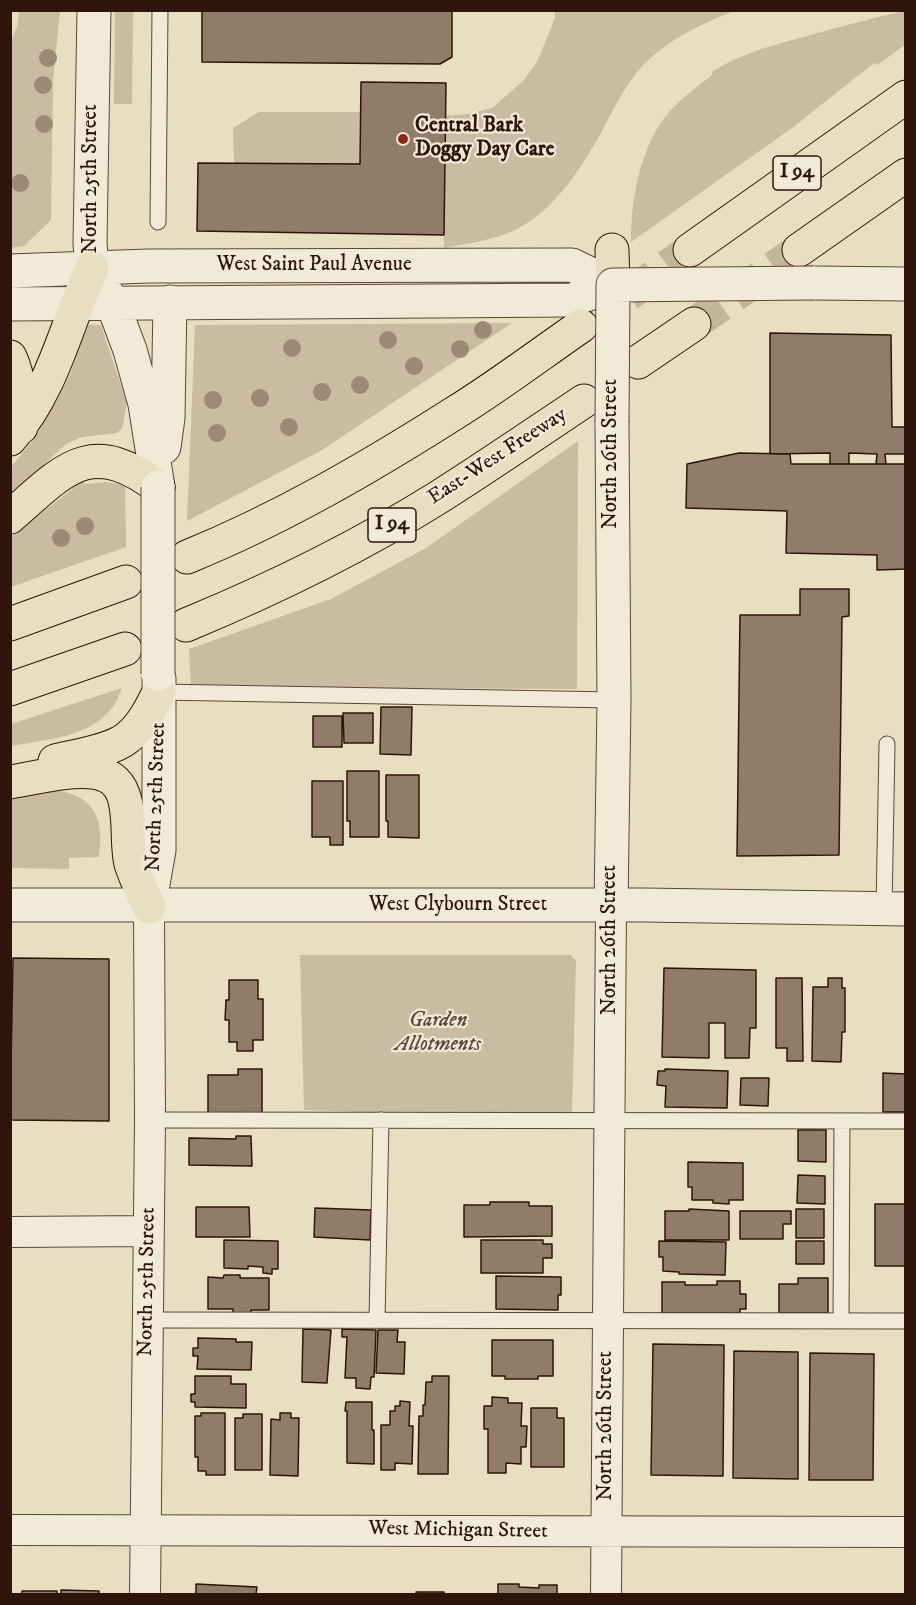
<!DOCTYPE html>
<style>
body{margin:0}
#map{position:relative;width:916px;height:1605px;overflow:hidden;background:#e8dec1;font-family:"IM FELL DW Pica",serif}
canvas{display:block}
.frame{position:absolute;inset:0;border:12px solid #2f140a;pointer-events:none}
</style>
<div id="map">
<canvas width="916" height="1605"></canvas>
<div class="frame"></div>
</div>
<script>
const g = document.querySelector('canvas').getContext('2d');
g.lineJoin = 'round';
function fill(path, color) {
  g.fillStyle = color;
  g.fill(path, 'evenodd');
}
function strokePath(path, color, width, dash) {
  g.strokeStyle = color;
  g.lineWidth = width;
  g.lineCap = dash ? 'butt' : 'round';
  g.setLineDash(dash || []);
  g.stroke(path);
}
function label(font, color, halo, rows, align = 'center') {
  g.font = font + ' "IM FELL DW Pica",serif';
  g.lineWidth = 4.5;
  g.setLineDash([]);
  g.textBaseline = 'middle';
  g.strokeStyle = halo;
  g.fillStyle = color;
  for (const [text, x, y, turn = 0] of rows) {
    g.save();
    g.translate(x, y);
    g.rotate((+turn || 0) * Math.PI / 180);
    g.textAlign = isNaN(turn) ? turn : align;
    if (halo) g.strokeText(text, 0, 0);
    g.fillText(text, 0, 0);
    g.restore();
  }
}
const green = new Path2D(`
 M19 11H60L53 81 51 220 24 246 11 248 10 43 17 27Z
 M115 11H133L132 104H114Z
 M555 11H735C700 24 663 42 639 70 623 89 612 112 601 133 578 173 551 216 506 234 486 241 465 244 444 248L445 116 468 114 492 108 524 80 537 62 555 18Z
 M905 11V45L877 65 874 63 792 128 631 242C631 198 640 146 670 111 683 97 698 86 712 75V72C741 53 774 45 807 36 839 27 872 18 905 11Z
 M259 112H361L360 164 234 163 233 128Z
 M512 323 322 450 187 521 195 325Z
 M86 325H101L127 403 122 428 117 433 82 437 66 444 11 496V467L36 436 59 397 72 369Z
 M578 441 577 689 191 687 189 649 331 599 426 548Z
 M83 481 84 484 106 482 125 485 126 547 11 587V536Z
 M122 688C119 695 116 703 111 709 88 738 44 740 11 746V724Z
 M56 790C96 797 104 819 99 857L69 858V869L11 868V799Z
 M300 955H571L576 961 572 1113H388L304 1110Z`);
const building = new Path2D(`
 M202 10H452V57L440 64 202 62Z
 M361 82 446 83 444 235 197 231 198 163 360 164Z
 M770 333 891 335 892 427H906V454H885L886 464H876L877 454 849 453V464H830V453L770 454Z
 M739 453 790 454 791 464H906V569L877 570V555L786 553 787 511 686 508 687 464Z
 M800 589H849V616L842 617 839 855 737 856 740 615H800Z
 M381 707H412L411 755 380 754Z
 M343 713H373V743H344Z
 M313 716H342V747H313Z
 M347 771H379V837H350V821H347Z
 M386 775H419V838L388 837V821H386Z
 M312 781H343V845H330V837H312Z
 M13 958 109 959V1121L10 1120Z
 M664 968 756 970V1028H750L749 1058H725V1023H709V1058L662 1057Z
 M776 978H802L803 1061H787V1048H776Z
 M828 978H842V988H845V1032H842L841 1062 812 1061 813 987H828Z
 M229 980H258V999H263V1040H253V1051H237V1042H229V1020H225L226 1000H229Z
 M238 1069H262V1113H208V1075H238Z
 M665 1069 728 1071 727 1108 665 1107 666 1086 657 1085 658 1071H665Z
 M883 1073 906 1074V1112H883Z
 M741 1078H769L768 1106 740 1105Z
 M798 1130H826V1162L798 1161Z
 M236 1136H251L252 1166 189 1165V1138L236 1139Z
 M688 1162 743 1163V1200H729V1204L713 1203V1200H692V1187H688Z
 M798 1175 825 1176V1204L797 1203Z
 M490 1202H529V1206H552V1236L464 1237V1205H490Z
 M875 1204H906V1266H875Z
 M196 1207H249L250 1237H196Z
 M315 1208 371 1210 370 1240 314 1237Z
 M689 1209 729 1211V1240H665V1211H689Z
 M796 1209H824V1238H796Z
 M740 1211H791V1224H783V1239H740Z
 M224 1240 278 1241V1269H272V1274L263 1273V1267L248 1266V1269L224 1268Z
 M481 1240H543V1244H552V1258H543V1273H481Z
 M659 1241 726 1242 725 1275 679 1274V1272L663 1271V1257H659Z
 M796 1241H824V1264H796Z
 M224 1275H240V1278H269V1310H251V1313H233V1309H208V1277L223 1278Z
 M496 1276 561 1277V1295H558V1310L496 1309Z
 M798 1278H828V1313H779V1284H798Z
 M717 1281H740V1294H746V1309H740V1313H662V1282H685V1285H717Z
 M303 1329 331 1330 327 1383 302 1382Z
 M342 1329 376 1330 374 1377H371L370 1389 356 1388V1378H345L347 1337H342Z
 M378 1330H398L397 1342H405L404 1374 376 1373Z
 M198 1338 236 1339V1342H252L251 1370 197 1369 198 1356H193V1348H198Z
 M492 1340H553V1376H538V1379H505V1376H492Z
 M653 1344 724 1345 723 1476 651 1475Z
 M734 1351 798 1352V1479L733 1478Z
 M810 1353 874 1354 873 1480H809Z
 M195 1376H231V1384H246V1408L195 1407V1402H191V1394H195Z
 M432 1376H449L448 1474H418L419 1416H423V1405H425L426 1382H432Z
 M492 1397 508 1398V1403H522L521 1426H527L526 1447H521V1464L506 1463V1473H488V1429H484V1406H492Z
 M400 1401 410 1402 409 1426H413L412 1464 395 1463V1470H381V1425H390V1411H395V1406H400Z
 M346 1402H372V1430H374V1464L347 1463V1411H345Z
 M531 1408H557V1418H564V1467H531Z
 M201 1413H225V1475H206V1471H198V1457H195V1416H201Z
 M280 1413H291V1418H299L298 1476 270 1475 271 1419 280 1420Z
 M243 1414H262V1470H235V1418H243Z
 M196 1584 257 1587 256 1594H196Z
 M498 1584H519V1587L539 1588V1585H557V1594H498Z
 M61 1590 99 1591V1594H61Z
 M22 1591H57V1594H22Z
 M416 1592H444V1594H416Z`);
const motorwayTunnel = new Path2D(`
 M628 295 690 250
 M694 324 799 250`);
const service = new Path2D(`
 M158 222 160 10
 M159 692 614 700
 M884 909 887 744
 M150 1120 906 1121
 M147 1320 906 1321
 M377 1320 381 1120
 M841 1321 842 1121`);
const minor = new Path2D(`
 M10 1232 148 1231
 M10 1530 906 1532
 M145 1594 150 1120 149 907
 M606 1594 611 906`);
const tertiary = new Path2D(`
 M94 10 90 243 92 268 112 302 130 350 145 404 158 487
 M10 271 148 266 572 265 613 285
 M813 283 906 284
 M10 304 572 300 613 285
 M164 447 168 418 170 302
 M10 905H643L906 909
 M611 906 614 700 612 423
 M149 907 159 850V679`);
const motorway = new Path2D(`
 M612 250 613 285
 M690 250 906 97
 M799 250 906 175
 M10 357C20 379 21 403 21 427
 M638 362 694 324
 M10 439C54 388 65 327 92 268
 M10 517C65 469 90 436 158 487
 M187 557C280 519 368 468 453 414 497 387 539 355 581 326
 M10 624 126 582
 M186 625C273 589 359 547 439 497 488 466 536 433 584 401
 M10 689 125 649
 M55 761C75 756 111 751 127 738 142 727 151 708 159 692
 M10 782C35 778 68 769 93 772 140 778 123 833 131 864 136 879 143 893 149 907`);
const tertiaryBridge = new Path2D(`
 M612 423 613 285 813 283
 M158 487V674`);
const trees = [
 [48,58],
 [43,85],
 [44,124],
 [20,183],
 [483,330],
 [388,340],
 [292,348],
 [460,349],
 [414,366],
 [360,385],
 [322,392],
 [260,398],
 [213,400],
 [289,427],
 [217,433],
 [85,526],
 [61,538]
];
const markers = [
 [403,139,6,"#8f2418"]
];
const shields = [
 [797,173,48],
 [392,525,48]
];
const shieldNames = [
 ["I 94",797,173],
 ["I 94",392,525]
];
const poiNames = [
 ["Central Bark",415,127],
 ["Doggy Day Care",415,151]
];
const streetNames = [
 ["North 25th Street",92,179,-90],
 ["West Saint Paul Avenue",314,266],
 ["North 26th Street",612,454,-90],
 ["East-West Freeway",498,457,-33],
 ["North 25th Street",157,797,-88],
 ["West Clybourn Street",458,906],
 ["North 26th Street",611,940,-90],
 ["North 25th Street",148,1282,-89],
 ["North 26th Street",607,1426,-90],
 ["West Michigan Street",458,1531,1]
];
const parkNames = [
 ["Garden",438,1022],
 ["Allotments",438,1046]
];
fill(green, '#c9bca2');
fill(building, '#8f7d69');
strokePath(building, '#2f140a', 1.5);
strokePath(motorwayTunnel, '#c3b69c', 33, [33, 16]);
strokePath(service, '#5d4638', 17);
strokePath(minor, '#5d4638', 32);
strokePath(tertiary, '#5d4638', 35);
strokePath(motorway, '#2f140a', 35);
strokePath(service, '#f0ead7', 15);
strokePath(minor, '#f0ead7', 30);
strokePath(tertiary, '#f0ead7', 33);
strokePath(motorway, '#e8dec1', 33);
strokePath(tertiaryBridge, '#5d4638', 35, []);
strokePath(tertiaryBridge, '#f0ead7', 33);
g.fillStyle = '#9c8a76';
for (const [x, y] of trees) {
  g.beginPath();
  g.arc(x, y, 9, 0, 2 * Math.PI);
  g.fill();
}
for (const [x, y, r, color] of markers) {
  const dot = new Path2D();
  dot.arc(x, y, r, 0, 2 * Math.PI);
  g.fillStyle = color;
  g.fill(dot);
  strokePath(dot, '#f0ead7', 2);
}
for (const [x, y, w] of shields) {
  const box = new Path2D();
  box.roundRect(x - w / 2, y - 17, w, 34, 4.5);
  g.fillStyle = '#f0ead7';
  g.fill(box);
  strokePath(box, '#2f140a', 1.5);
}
label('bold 20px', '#2f140a', null, shieldNames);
label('bold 21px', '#2f140a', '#f0ead7', poiNames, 'left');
label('21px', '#2f140a', '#f0ead7', streetNames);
label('italic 21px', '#5d4638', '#f0ead7', parkNames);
</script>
